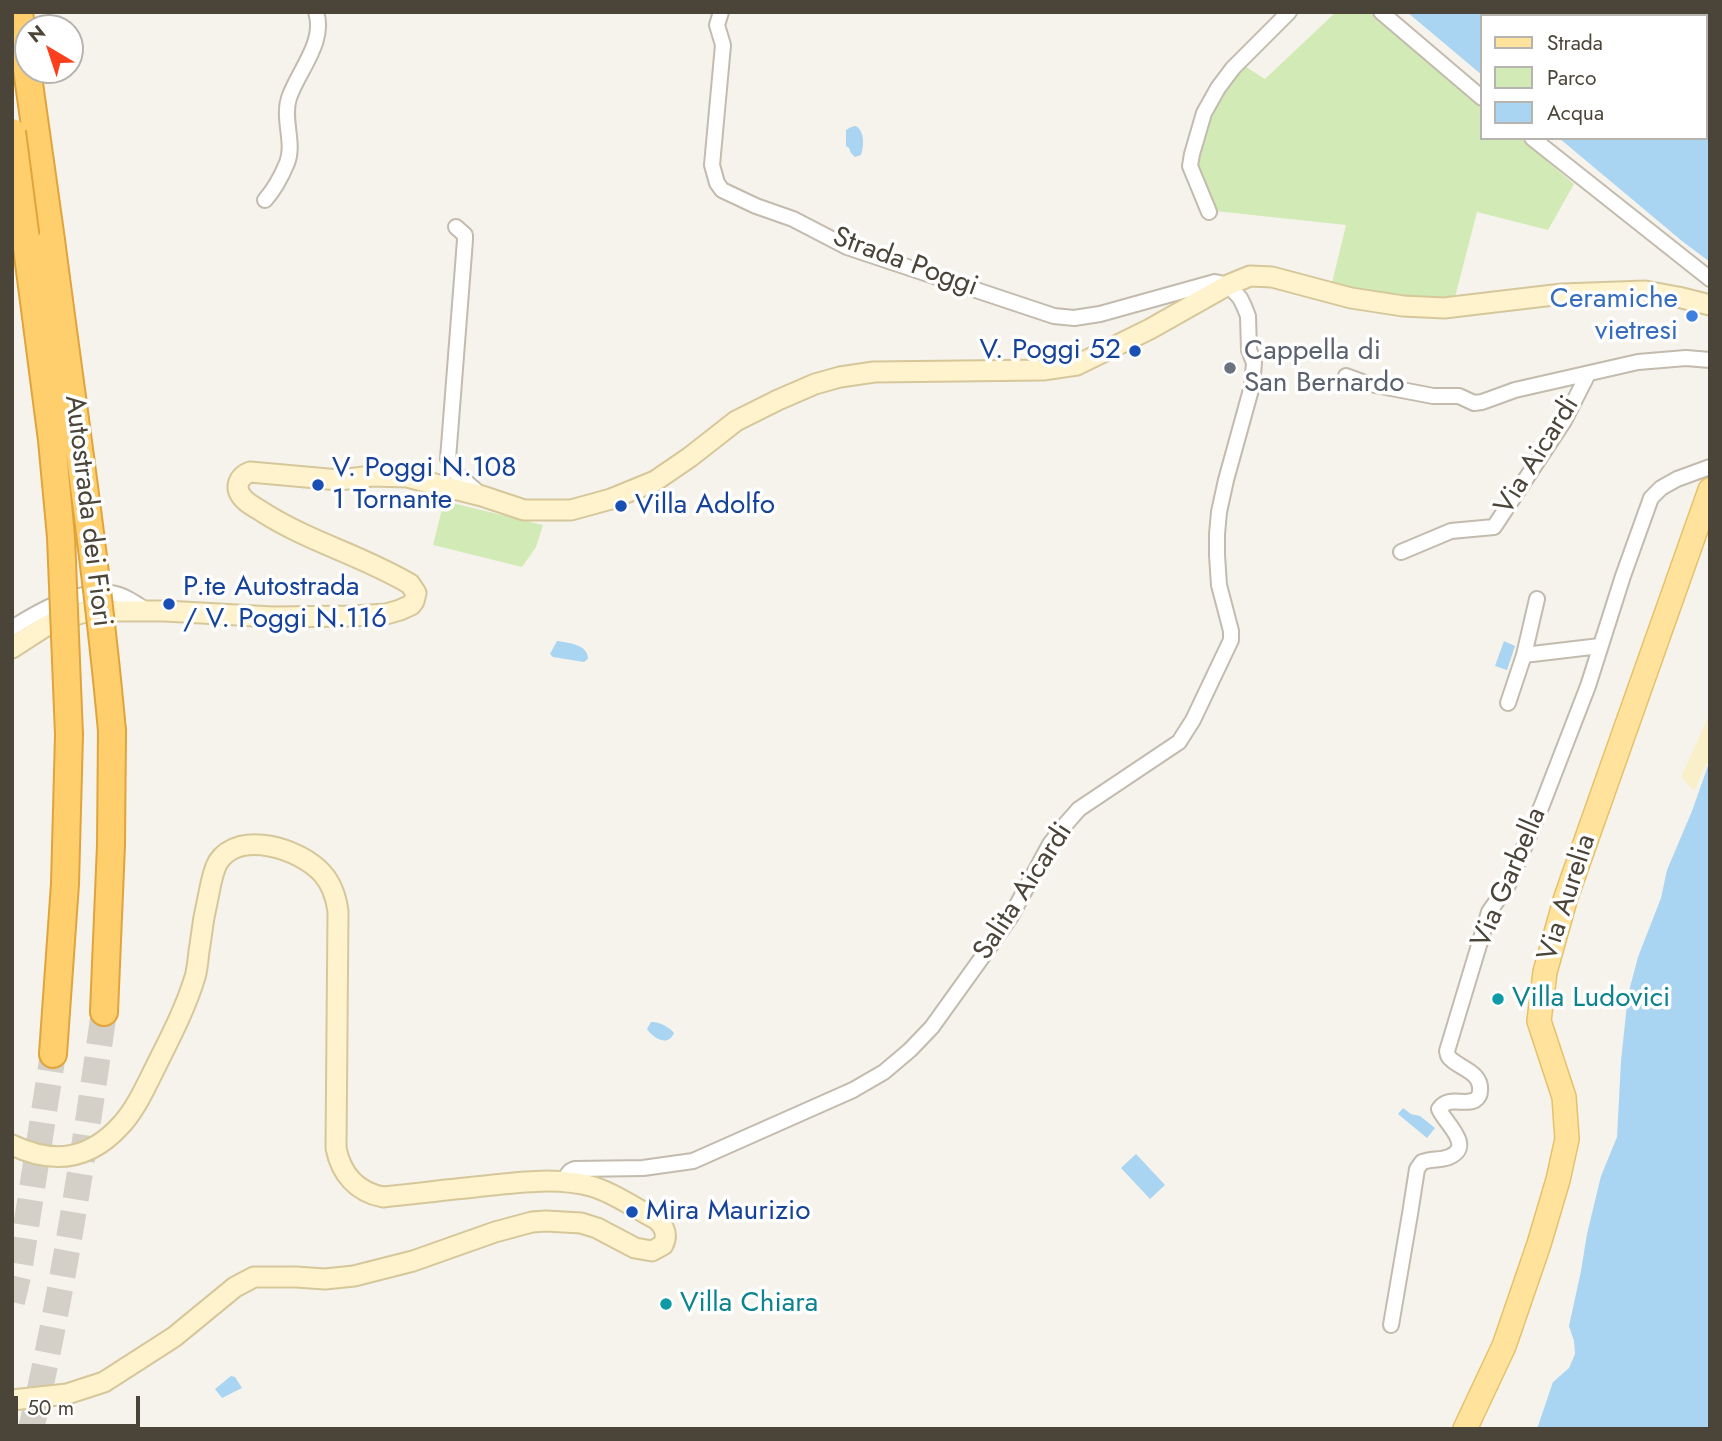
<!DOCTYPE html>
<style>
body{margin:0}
#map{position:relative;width:1722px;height:1441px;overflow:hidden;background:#f6f3ec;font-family:Jost,sans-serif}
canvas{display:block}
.frame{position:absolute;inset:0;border:14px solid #4b4439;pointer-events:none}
.legend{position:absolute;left:1480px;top:14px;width:228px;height:126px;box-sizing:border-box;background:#fff;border:2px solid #b7b4b0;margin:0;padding:9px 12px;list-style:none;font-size:21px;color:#4b4439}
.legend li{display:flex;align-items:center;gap:14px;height:35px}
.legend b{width:35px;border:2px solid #b7b4b0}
.north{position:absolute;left:14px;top:14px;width:70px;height:70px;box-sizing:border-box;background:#fff;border:2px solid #b7b4b0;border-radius:50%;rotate:321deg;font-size:19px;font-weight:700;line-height:28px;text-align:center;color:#4b4439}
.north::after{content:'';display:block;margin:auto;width:24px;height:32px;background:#fc3f1d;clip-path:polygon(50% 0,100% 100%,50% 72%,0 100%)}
.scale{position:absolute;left:14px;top:1396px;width:126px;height:32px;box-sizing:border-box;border:4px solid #4b4439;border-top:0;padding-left:9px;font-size:21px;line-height:24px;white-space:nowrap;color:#4b4439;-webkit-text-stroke:5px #fff;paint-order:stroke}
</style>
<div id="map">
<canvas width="1722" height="1441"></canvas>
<div class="frame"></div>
<ul class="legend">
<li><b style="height:9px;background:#ffe39c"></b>Strada</li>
<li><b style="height:19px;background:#d2eab5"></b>Parco</li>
<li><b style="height:19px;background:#a9d4f2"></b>Acqua</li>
</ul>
<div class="north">N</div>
<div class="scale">50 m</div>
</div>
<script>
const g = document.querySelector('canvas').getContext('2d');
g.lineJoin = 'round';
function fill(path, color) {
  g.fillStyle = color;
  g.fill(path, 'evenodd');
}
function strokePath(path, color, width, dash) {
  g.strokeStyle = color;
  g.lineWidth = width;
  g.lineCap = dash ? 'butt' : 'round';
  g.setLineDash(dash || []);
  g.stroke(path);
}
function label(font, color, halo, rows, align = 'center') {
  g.font = font + ' Jost,sans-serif';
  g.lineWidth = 7;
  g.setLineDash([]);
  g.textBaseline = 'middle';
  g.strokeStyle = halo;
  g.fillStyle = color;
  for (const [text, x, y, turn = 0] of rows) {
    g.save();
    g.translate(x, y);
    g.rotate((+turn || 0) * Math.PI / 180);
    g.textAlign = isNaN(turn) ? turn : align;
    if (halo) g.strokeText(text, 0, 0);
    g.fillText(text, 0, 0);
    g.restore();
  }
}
const green = new Path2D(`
 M1336 12H1369L1482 107V138H1520L1574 184 1548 230 1477 212 1454 301 1426 302 1331 287 1346 225 1215 211 1194 163 1203 127 1222 90 1243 65 1265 79Z
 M444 501 543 525 536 547 522 567 433 545Z`);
const sand = new Path2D(`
 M1710 713V756L1694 791 1681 777Z`);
const water = new Path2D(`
 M1407 12H1543L1548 16H1482V75Z
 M856 126C865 132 864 146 861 155L855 157 851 153 849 148 846 146V130L851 127Z
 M1706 131 1710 134V262L1682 241 1559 138H1706Z
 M557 641C568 643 588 644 588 659L584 662 553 657 550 654Z
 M1504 641 1515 646 1507 670 1495 666Z
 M1710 760V1429H1537L1553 1382 1569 1368 1575 1354 1574 1341 1569 1326 1581 1271 1587 1234 1601 1176 1617 1137 1621 1061 1628 995 1638 957 1661 898 1667 870 1692 811Z
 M651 1022C658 1021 670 1027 674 1033 668 1047 654 1039 647 1029Z
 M1403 1108 1411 1114 1420 1116 1435 1128 1427 1138 1398 1114Z
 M1136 1154 1165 1185 1150 1199 1121 1168Z
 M231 1376 235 1377 242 1388 222 1398 215 1389Z`);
const highwayTunnel = new Path2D(`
 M12 1302 19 1272 53 1054
 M31 1429C63 1291 84 1152 104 1012`);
const street = new Path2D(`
 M1381 12 1482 98
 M1532 138 1710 279
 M265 200C274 190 282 175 287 163 295 143 282 119 289 98 298 71 326 42 316 12
 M1209 212 1190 166 1192 154 1204 113 1218 88 1233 68 1289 12
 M456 227 465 235V240L448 459 456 473 481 495
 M1346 376 1365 383 1433 396H1459L1474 403 1482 402 1515 390 1638 362 1686 358 1710 360
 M1401 552 1451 531 1494 527 1564 421 1588 374
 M12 628C40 610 76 590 111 593 124 595 135 603 146 610
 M1524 655 1600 646
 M1508 703 1524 655 1537 599
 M564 1182C567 1175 568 1171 575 1169L643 1168 693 1161 853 1090 884 1072 910 1050 932 1027 983 956 1011 916 1050 844 1064 826 1079 809 1179 742 1193 720 1231 640V631L1219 585 1217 555V534L1219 512 1226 480 1252 386 1254 363 1249 350 1248 316 1244 306 1240 298 1228 285 1215 282 1100 314 1074 318 1054 316 847 247 793 219 756 206 722 190 717 183 712 165 723 45 717 25 721 12
 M1391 1325 1410 1214 1417 1169 1422 1162 1426 1161C1433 1159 1442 1160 1449 1157 1475 1146 1444 1122 1439 1109 1449 1095 1464 1106 1475 1100 1478 1098 1480 1095 1480 1091 1482 1073 1462 1069 1452 1060 1448 1057 1448 1056 1447 1051L1489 912 1508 885 1542 805 1588 686 1623 576 1651 498 1661 488 1677 479 1710 467`);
const secondary = new Path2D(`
 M12 648 46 626 68 617 89 611H165L273 617 353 616 386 614 400 610 411 605 414 601 416 593 410 584C363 556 310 542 264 513 257 508 247 504 242 497 234 487 239 476 250 472L339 480 372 476 407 477 482 496 524 510H571L611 499 655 481 690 457 736 421 778 400 815 384 840 377 874 372 1043 370 1077 365 1150 329 1228 285 1250 276 1272 277 1351 298 1403 306 1444 308 1562 294 1645 291 1678 297 1710 305
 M12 1145C54 1165 90 1160 122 1124 137 1107 147 1084 157 1064 171 1036 186 1007 195 977 198 967 198 955 200 945 202 927 205 910 209 893 211 882 213 871 218 862 240 829 300 849 322 873 332 884 336 897 338 911L336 1148C341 1174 357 1192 383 1197 413 1194 444 1190 475 1187 512 1183 557 1176 594 1187 616 1194 636 1209 656 1219 665 1227 668 1235 663 1245L652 1251 635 1248 597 1228 581 1223 546 1221 532 1222 495 1232 413 1261 354 1276 325 1279 296 1277H254L235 1287 174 1337 104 1382 67 1394 12 1400`);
const primary = new Path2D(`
 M1465 1429 1504 1346 1539 1244 1558 1180 1567 1139 1564 1097 1539 1021 1545 972 1566 897 1710 490`);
const highway = new Path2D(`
 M19 12 51 240
 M104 1012 111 845 112 731
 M53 1054 65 884 69 735`);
const highwayBridge = new Path2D(`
 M12 132 52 440 61 537 69 735
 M51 240C72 403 97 566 112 731`);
const markers = [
 [1692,316,7,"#3f7fe0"],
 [1135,351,7,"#1a4fb4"],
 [1230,368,7,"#6b7280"],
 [318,485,7,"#1a4fb4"],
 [621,506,7,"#1a4fb4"],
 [169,604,7,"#1a4fb4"],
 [1498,999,7,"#0f9aa8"],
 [632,1212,7,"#1a4fb4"],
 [666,1304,7,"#0f9aa8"]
];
const streetNames = [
 ["Strada Poggi",905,263,20],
 ["Via Aicardi",1538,456,-58],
 ["Autostrada dei Fiori",87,511,83],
 ["Via Garbella",1510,878,-67],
 ["Salita Aicardi",1024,892,-57],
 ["Via Aurelia",1568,898,-72]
];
const shopNames = [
 ["Ceramiche",1678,300],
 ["vietresi",1678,332]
];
const transitNames = [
 ["V. Poggi 52",1121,351,"right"],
 ["V. Poggi N.108",332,469],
 ["1 Tornante",332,501],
 ["Villa Adolfo",635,506],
 ["P.te Autostrada",183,588],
 ["/ V. Poggi N.116",183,620],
 ["Mira Maurizio",646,1212]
];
const worshipNames = [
 ["Cappella di",1244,352],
 ["San Bernardo",1244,384]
];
const cultureNames = [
 ["Villa Ludovici",1512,999],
 ["Villa Chiara",680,1304]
];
fill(green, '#d2eab5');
fill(sand, '#f9efc9');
fill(water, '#a9d4f2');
strokePath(highwayTunnel, '#d4d0c8', 26, [26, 13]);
strokePath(street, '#c2bbae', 18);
strokePath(secondary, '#d6c79b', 23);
strokePath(primary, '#e6c16a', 26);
strokePath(highway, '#e0a43c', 30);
strokePath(street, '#fff', 14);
strokePath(secondary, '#fff3cd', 19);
strokePath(primary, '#ffe39c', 23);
strokePath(highway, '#ffcf6e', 26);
strokePath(highwayBridge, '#e0a43c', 30, []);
strokePath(highwayBridge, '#ffcf6e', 26);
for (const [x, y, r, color] of markers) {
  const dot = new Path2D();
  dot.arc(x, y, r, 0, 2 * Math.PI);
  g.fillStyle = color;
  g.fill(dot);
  strokePath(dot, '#fff', 2.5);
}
label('28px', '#4b4439', '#fff', streetNames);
label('28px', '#366cbe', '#fff', shopNames, 'right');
label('28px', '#164399', '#fff', transitNames, 'left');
label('28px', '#5b616d', '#fff', worshipNames, 'left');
label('28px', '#0d838f', '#fff', cultureNames, 'left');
</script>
